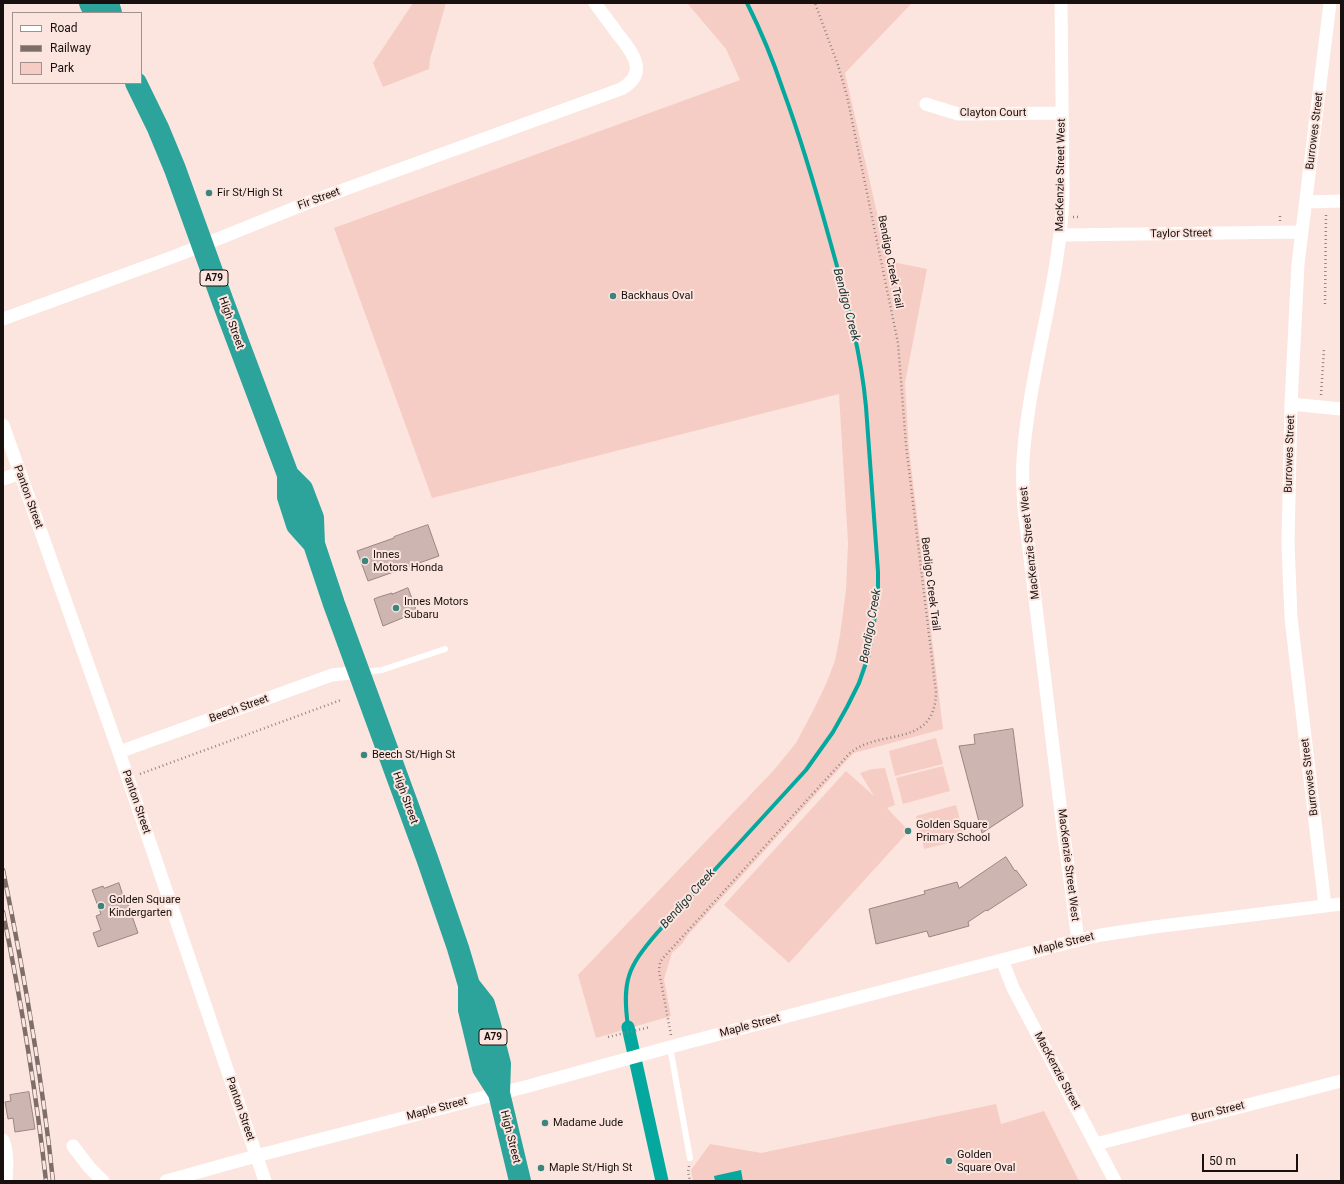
<!DOCTYPE html>
<style>
body{margin:0}
#map{position:relative;width:1344px;height:1184px;overflow:hidden;background:#fce5df;font-family:Roboto,sans-serif}
canvas{display:block}
.frame{position:absolute;inset:0;border:4px solid #18100e;pointer-events:none}
.legend{position:absolute;left:12px;top:12px;width:130px;height:72px;box-sizing:border-box;background:#fce5df;border:1px solid #a1908b;margin:0;padding:5px 7px;list-style:none;font-size:12px;color:#18100e}
.legend li{display:flex;align-items:center;gap:8px;height:20px}
.legend b{width:20px;border:1px solid #a1908b}
.scale{position:absolute;left:1202px;top:1154px;width:96px;height:18px;box-sizing:border-box;border:2px solid #18100e;border-top:0;padding-left:5px;font-size:12px;line-height:14px;white-space:nowrap;color:#18100e;-webkit-text-stroke:3px #fce5df;paint-order:stroke}
</style>
<div id="map">
<canvas width="1344" height="1184"></canvas>
<div class="frame"></div>
<ul class="legend">
<li><b style="height:5px;background:#fff"></b>Road</li>
<li><b style="height:5px;background:#7d6e6a"></b>Railway</li>
<li><b style="height:11px;background:#f6cdc4"></b>Park</li>
</ul>
<div class="scale">50 m</div>
</div>
<script>
const g = document.querySelector('canvas').getContext('2d');
g.lineJoin = 'round';
function fill(path, color) {
  g.fillStyle = color;
  g.fill(path, 'evenodd');
}
function strokePath(path, color, width, dash) {
  g.strokeStyle = color;
  g.lineWidth = width;
  g.lineCap = dash ? 'butt' : 'round';
  g.setLineDash(dash || []);
  g.stroke(path);
}
function label(font, color, halo, rows, align = 'center') {
  g.font = font + ' Roboto,sans-serif';
  g.lineWidth = 4;
  g.setLineDash([]);
  g.textBaseline = 'middle';
  g.strokeStyle = halo;
  g.fillStyle = color;
  for (const [text, x, y, turn = 0] of rows) {
    g.save();
    g.translate(x, y);
    g.rotate((+turn || 0) * Math.PI / 180);
    g.textAlign = isNaN(turn) ? turn : align;
    if (halo) g.strokeText(text, 0, 0);
    g.fillText(text, 0, 0);
    g.restore();
  }
}
const green = new Path2D(`
 M413 3H446L430 59 429 69 383 87 373 63Z
 M687 3H912L845 73 888 261 927 269 905 383 909 449 943 729 854 753 849 758 687 936 683 943 672 953 664 979 671 1016 596 1038 578 975 774 770 796 743 813 711 826 684 835 661 840 635 846 590 848 543 839 394 432 498 334 228 740 80 726 49Z
 M936 738 943 764 895 776 889 751Z
 M943 766 950 791 903 804 896 778Z
 M885 768 895 805 887 808 909 831 789 963 724 905 846 771 874 796 860 773 872 769Z
 M956 805 965 839 924 849 916 816Z
 M996 1104 1001 1124 1044 1111 1079 1181H693L691 1170 710 1144 761 1153Z`);
const water = new Path2D(`
 M741 1170 743 1181H715L714 1176Z`);
const stream = new Path2D(`
 M628 1027C622 981 627 968 657 933L806 770 833 732 847 707 859 683 869 654 878 597V572L866 407C861 350 845 295 830 241 816 190 801 139 783 90 773 60 761 31 747 3`);
const canal = new Path2D(`
 M628 1027 662 1181`);
const building = new Path2D(`
 M428 525 439 556 368 581 357 551 394 538V537Z
 M408 588 417 612 383 626 374 599 379 597 392 593V594Z
 M1013 729 1023 806 982 833 959 746 975 744 974 735Z
 M1006 857 1015 871 1016 870 1027 885 987 911 986 910 968 922 969 926 929 937 927 931 876 944 869 909 925 894 924 891 957 882 959 888Z
 M119 883 124 899H126L138 933 98 947 93 933 101 930 96 916 101 914 92 890 103 886 104 888Z
 M29 1092 35 1129 15 1132 13 1118 8 1119 5 1102 11 1101 10 1095Z`);
const path = new Path2D(`
 M1073 217H1080
 M1280 221V215
 M1325 304 1326 213
 M1321 395 1324 349
 M140 774 341 700
 M671 1035 659 971 660 962 664 957 849 754C879 727 935 750 936 692L906 445 898 343 847 96 838 65 815 3
 M608 1037 650 1027
 M689 1166 688 1172 690 1181`);
const lane = new Path2D(`
 M364 672 382 670 445 649
 M670 1047 690 1158`);
const street = new Path2D(`
 M1061 3 1063 195C1060 284 1029 370 1023 460 1022 476 1023 492 1024 508L1062 821 1078 940
 M926 104 958 114 1062 113
 M1306 202 1341 201
 M1060 235 1302 232
 M3 319 178 255 307 203 621 89C650 73 632 52 617 33 610 23 602 13 595 3
 M1291 404 1341 409
 M3 425 119 752 265 1181
 M3 479 20 473
 M119 752 332 675 359 672
 M1325 906 1291 618 1288 543 1291 404 1298 264 1330 3
 M1002 960 1013 988 1115 1181
 M3 1140C8 1153 7 1167 6 1181
 M1096 1144 1341 1081
 M73 1146 89 1167 103 1181
 M166 1181 256 1156 473 1100 525 1087 670 1047 1078 940 1101 935 1154 927 1341 904`);
const highway = new Path2D(`
 M90 3 95 13
 M108 3 111 13
 M136 83 158 128 175 169 223 302 288 475V497L297 525 314 544
 M288 475 302 489 313 518 314 544 334 604 427 858 458 948 469 985V1010L483 1068 499 1093
 M469 985 484 1004 489 1021 500 1064 499 1093 520 1181`);
const rail = new Path2D(`
 M3 870C24 973 42 1077 53 1181
 M3 912C21 1001 36 1091 46 1181`);
const markers = [
 [209,193,4,"#3d847d"],
 [613,296,4,"#3d847d"],
 [365,561,4,"#3d847d"],
 [396,608,4,"#3d847d"],
 [364,755,4,"#3d847d"],
 [908,831,4,"#3d847d"],
 [101,906,4,"#3d847d"],
 [545,1123,4,"#3d847d"],
 [949,1161,4,"#3d847d"],
 [541,1168,4,"#3d847d"]
];
const shields = [
 [214,278,28],
 [493,1037,28]
];
const shieldNames = [
 ["A79",214,278],
 ["A79",493,1037]
];
const streetNames = [
 ["Clayton Court",993,113],
 ["Burrowes Street",1315,131,-83],
 ["MacKenzie Street West",1061,175,-89],
 ["Fir Street",319,199,-20],
 ["Taylor Street",1181,234,-1],
 ["Bendigo Creek Trail",890,262,79],
 ["High Street",231,323,70],
 ["Burrowes Street",1290,454,-88],
 ["Panton Street",28,497,70],
 ["MacKenzie Street West",1030,543,-96],
 ["Bendigo Creek Trail",930,584,83],
 ["Beech Street",239,709,-20],
 ["Burrowes Street",1310,777,-97],
 ["High Street",405,798,70],
 ["Panton Street",136,802,71],
 ["MacKenzie Street West",1068,865,83],
 ["Maple Street",1064,944,-14],
 ["Maple Street",750,1026,-15],
 ["MacKenzie Street",1057,1071,62],
 ["Panton Street",240,1109,71],
 ["Maple Street",437,1109,-15],
 ["Burn Street",1218,1112,-14],
 ["High Street",510,1137,76]
];
const poiNames = [
 ["Fir St/High St",217,193],
 ["Backhaus Oval",621,296],
 ["Innes",373,555],
 ["Motors Honda",373,568],
 ["Innes Motors",404,602],
 ["Subaru",404,615],
 ["Beech St/High St",372,755],
 ["Golden Square",916,825],
 ["Primary School",916,838],
 ["Golden Square",109,900],
 ["Kindergarten",109,913],
 ["Madame Jude",553,1123],
 ["Golden",957,1155],
 ["Square Oval",957,1168],
 ["Maple St/High St",549,1168]
];
const waterNames = [
 ["Bendigo Creek",846,305,75],
 ["Bendigo Creek",871,626,-80],
 ["Bendigo Creek",688,899,-48]
];
fill(green, '#f6cdc4');
fill(water, '#04a89e');
strokePath(stream, '#04a89e', 4);
strokePath(canal, '#04a89e', 13);
fill(building, '#cdb6b1');
strokePath(building, '#9a8580', 1);
strokePath(path, '#948480', 2.5, [1, 3]);
strokePath(lane, '#fff', 6);
strokePath(street, '#fff', 13);
strokePath(highway, '#2ca49b', 22);
strokePath(rail, '#7d6e6a', 4.5);
strokePath(rail, '#fce5df', 3, [9]);
for (const [x, y, r, color] of markers) {
  const dot = new Path2D();
  dot.arc(x, y, r, 0, 2 * Math.PI);
  g.fillStyle = color;
  g.fill(dot);
  strokePath(dot, '#fce5df', 1.5);
}
for (const [x, y, w] of shields) {
  const box = new Path2D();
  box.roundRect(x - w / 2, y - 8, w, 16, 3);
  g.fillStyle = '#fce5df';
  g.fill(box);
  strokePath(box, '#18100e', 1);
}
label('bold 10px', '#18100e', null, shieldNames);
label('11px', '#18100e', '#fce5df', streetNames);
label('11px', '#18100e', '#fce5df', poiNames, 'left');
label('italic 12px', '#203734', '#fce5df', waterNames);
</script>
